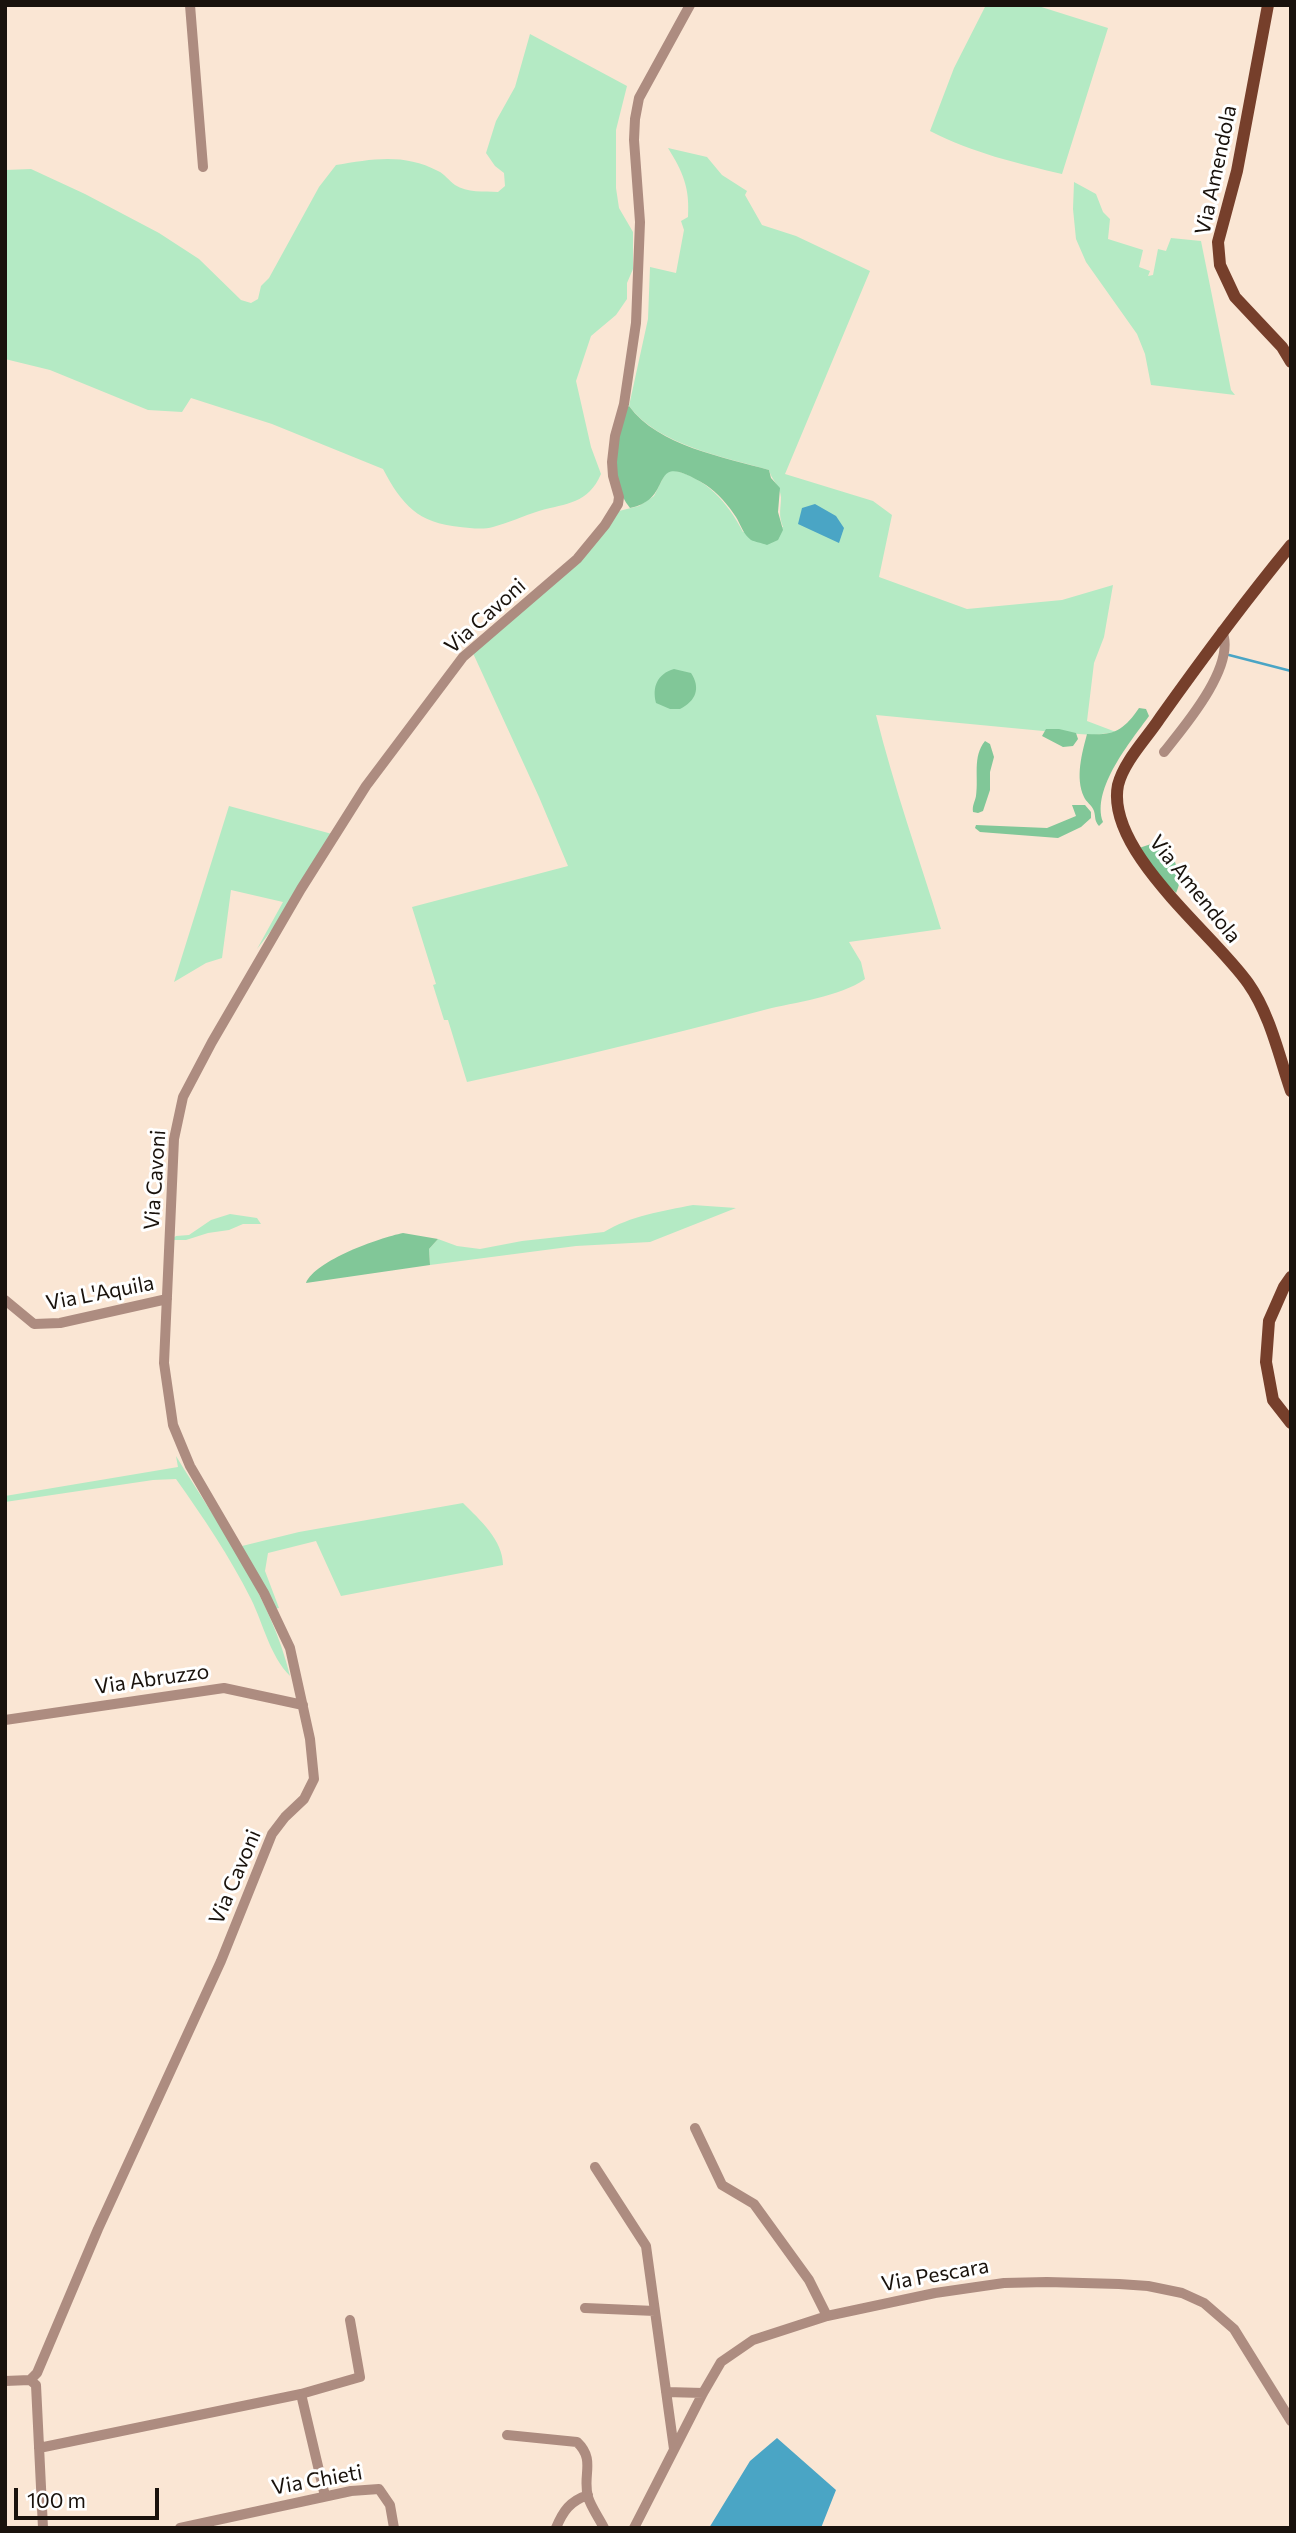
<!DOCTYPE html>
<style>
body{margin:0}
#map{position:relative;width:1296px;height:2533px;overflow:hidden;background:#fae6d4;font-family:Commissioner,sans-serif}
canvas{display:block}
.frame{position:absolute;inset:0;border:7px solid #19120c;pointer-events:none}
.scale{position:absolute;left:14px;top:2488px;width:145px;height:32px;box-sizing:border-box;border:4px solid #19120c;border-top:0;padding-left:9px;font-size:21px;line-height:24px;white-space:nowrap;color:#19120c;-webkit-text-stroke:5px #fff;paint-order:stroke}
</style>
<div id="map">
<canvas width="1296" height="2533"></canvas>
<div class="frame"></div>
<div class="scale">100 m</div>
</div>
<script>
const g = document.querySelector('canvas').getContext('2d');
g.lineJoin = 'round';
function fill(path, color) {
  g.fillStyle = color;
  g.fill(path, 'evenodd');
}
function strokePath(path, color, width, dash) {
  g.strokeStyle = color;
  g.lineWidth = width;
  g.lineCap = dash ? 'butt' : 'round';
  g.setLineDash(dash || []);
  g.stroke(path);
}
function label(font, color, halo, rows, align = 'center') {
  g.font = font + ' Commissioner,sans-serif';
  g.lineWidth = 6;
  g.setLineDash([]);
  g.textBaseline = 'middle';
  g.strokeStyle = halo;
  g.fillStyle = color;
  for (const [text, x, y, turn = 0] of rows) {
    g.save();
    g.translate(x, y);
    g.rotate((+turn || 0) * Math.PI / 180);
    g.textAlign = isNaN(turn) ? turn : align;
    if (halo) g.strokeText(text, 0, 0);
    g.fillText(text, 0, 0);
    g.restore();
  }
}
const green = new Path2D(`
 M986 5H1035L1108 28 1062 174C1016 163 973 153 930 131L954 68Z
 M530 34 627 86 616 130V188L619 208 633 232V269L627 283V299L616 315 591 336 576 381 591 447 601 474C588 504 567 503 539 511 523 516 508 523 493 527 483 530 470 528 460 527 418 523 402 505 383 469L272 424 191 398 182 412 148 410 50 370 5 359V170L31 169 85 194 159 233 199 259 241 300 251 303 258 299 261 286 269 278 319 187 336 165C372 159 404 153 438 171 445 174 449 181 455 185 467 193 484 191 498 192L505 186 504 173 495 166 486 153 496 121 515 87Z
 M668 148 707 157 722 175 747 191 745 195 762 225 796 236 870 271 785 474 873 501 892 515 879 577 967 609 1062 600 1113 585 1104 637 1094 663 1087 721 1116 732 1094 735 1064 733 876 715C894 787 919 858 941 929L849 942 861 962 865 979C840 997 795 1002 764 1010 665 1036 567 1060 467 1082L448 1020H444L433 985 436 984 412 907 568 866 539 797 472 651 557 581 615 512 639 506 654 496 665 474 672 470C706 477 728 503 743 532L783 527C778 515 781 508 781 497 780 486 771 479 769 470 724 457 658 445 629 406L648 319 650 267 676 273 684 230 681 221 688 217C690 188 683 172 668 148Z
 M1074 182 1096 194 1103 212 1110 219 1108 239 1143 250 1139 267 1150 271 1148 276 1153 275 1158 249 1166 251 1171 238 1201 241 1231 390 1235 395 1151 385 1145 354 1137 334 1086 262 1076 239 1073 209Z
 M229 806 332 834 274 927 257 949 283 902 231 890 222 958 206 963 174 982Z
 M693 1205 736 1208 650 1242 576 1246 430 1265 429 1249 438 1239 457 1246 480 1249 522 1241 604 1232C630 1216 663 1211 693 1205Z
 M230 1214 257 1218 261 1224H243L229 1230 208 1233 186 1240H171L176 1236 189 1235 211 1220Z
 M176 1456C217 1523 272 1598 290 1676 270 1656 263 1623 251 1599 230 1557 203 1517 176 1479L153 1480 5 1502V1496L178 1467Z
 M463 1503C480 1520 503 1540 503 1565L341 1596 316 1541 268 1553 265 1571 279 1608 274 1609 242 1546 299 1532Z`);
const forest = new Path2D(`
 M629 406C658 446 724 457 769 470L771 478 780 488 778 512 783 530 778 540 767 545C762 543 755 542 751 540 743 534 741 525 736 517 728 505 718 493 706 485 644 447 678 499 630 508 607 479 618 443 624 410Z
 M674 669 691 673C701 688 696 701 680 709H670L656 703C652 687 657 674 674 669Z
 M1139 708 1146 709 1149 716C1131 741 1091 789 1103 822L1099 826C1094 820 1096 818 1094 811 1092 805 1086 802 1084 797 1075 778 1082 753 1087 734 1114 736 1124 730 1139 708Z
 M1046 729H1059L1076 733 1078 739 1073 746 1063 747 1042 736Z
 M985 741 990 744 994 757 990 772V790L983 811 978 813 973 812C972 805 975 802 976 796 979 777 972 757 985 741Z
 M1072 805H1085L1091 812V818L1081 827 1058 838 980 832 975 828 976 825 1047 828 1076 816Z
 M1154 843C1171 844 1172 851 1176 865 1179 877 1182 880 1176 893L1164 881 1139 848Z
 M403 1233 438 1239 429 1249 430 1265 306 1283C316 1260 379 1238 403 1233Z`);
const water = new Path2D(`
 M815 504 836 516 844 528 839 543 798 524 802 508Z
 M777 2438 836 2490 821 2528H709L750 2461Z`);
const stream = new Path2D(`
 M1229 655 1291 671`);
const minor = new Path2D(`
 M190 5 203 167
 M1164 752C1185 726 1237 665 1222 631
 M5 1300 34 1324 60 1323 167 1299
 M5 1720 224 1688 303 1705
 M695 2128 722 2185 754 2204 809 2280 827 2316
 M595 2167 646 2246 674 2449
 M585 2308 655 2311
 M30 2380 37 2373 98 2229 221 1961 272 1834 285 1817 304 1799 314 1779 310 1739 290 1648 264 1593 190 1466 173 1425 164 1363 174 1139 183 1097 212 1042 301 889 366 786 463 657 577 559 605 525 618 504 619 497 613 476 612 462 615 436 624 404 636 323 640 222 634 140 635 119 639 98 690 5
 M30 2380 36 2385 43 2528
 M5 2381 30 2380
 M666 2392 703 2393
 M301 2394 325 2496
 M507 2435 577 2442C596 2460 582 2475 588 2497 591 2507 599 2518 604 2528
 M39 2448 301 2394 360 2377 350 2320
 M180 2528 351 2491 379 2489 390 2505 394 2528
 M556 2528C563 2511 570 2501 588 2495
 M634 2528 703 2393 721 2362 753 2340 827 2316 935 2293 1004 2283 1047 2282 1119 2284 1148 2286 1182 2293 1204 2303 1234 2329 1291 2421`);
const major = new Path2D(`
 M1268 5 1237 171 1218 242 1220 265 1235 297 1282 347 1291 362
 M1291 545C1245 601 1202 659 1160 718 1147 738 1124 761 1118 785 1105 851 1213 933 1248 983 1270 1014 1279 1056 1291 1091
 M1291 1277 1284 1287 1269 1321 1266 1362 1273 1400 1291 1423`);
const streetNames = [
 ["Via Amendola",1216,170,-78],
 ["Via Cavoni",485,616,-42],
 ["Via Amendola",1195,889,51],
 ["Via Cavoni",155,1180,-86],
 ["Via L'Aquila",100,1293,-11],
 ["Via Abruzzo",152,1679,-8],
 ["Via Cavoni",235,1877,-67],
 ["Via Pescara",935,2275,-10],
 ["Via Chieti",317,2480,-10]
];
fill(green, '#b4eac4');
fill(forest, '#81c798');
fill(water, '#4aa5c5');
strokePath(stream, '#4aa5c5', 2.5);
strokePath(minor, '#ad8c80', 10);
strokePath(major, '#763f2b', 12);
label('21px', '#19120c', '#fff', streetNames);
</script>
